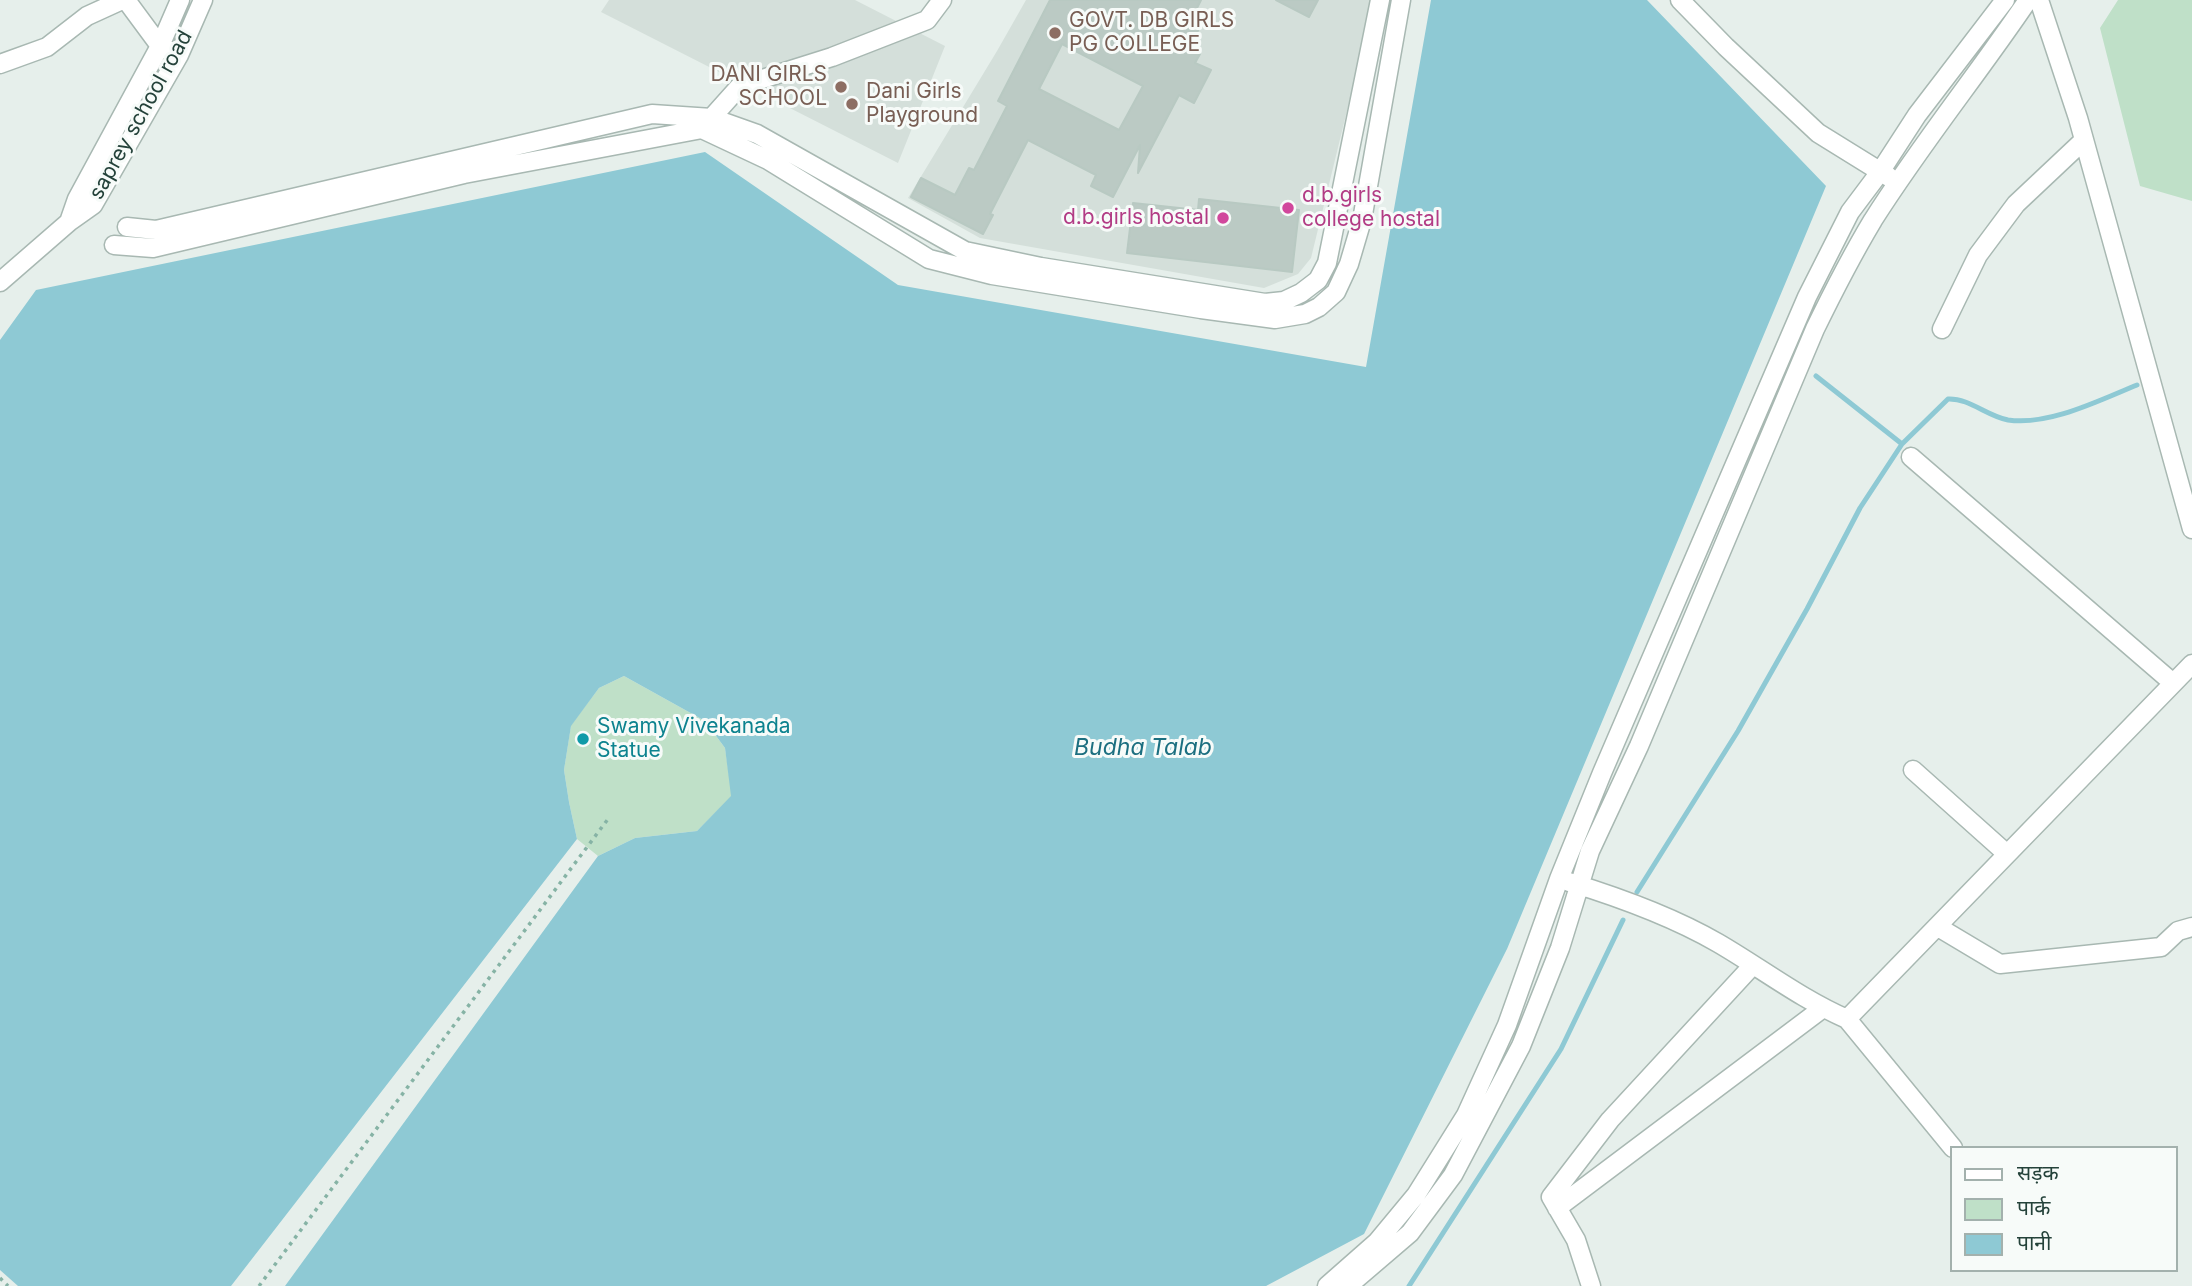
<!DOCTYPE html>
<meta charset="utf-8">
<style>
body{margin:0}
#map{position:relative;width:2192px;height:1286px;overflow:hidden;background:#e6efeb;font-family:Inter,"Noto Sans Devanagari",sans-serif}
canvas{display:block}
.legend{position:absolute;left:1950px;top:1146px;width:228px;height:126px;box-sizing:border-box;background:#f7fbf9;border:2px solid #a3b1ad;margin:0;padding:9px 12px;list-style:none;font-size:21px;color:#24423a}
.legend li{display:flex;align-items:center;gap:14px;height:35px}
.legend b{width:35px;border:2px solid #a3b1ad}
</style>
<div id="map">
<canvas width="2192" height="1286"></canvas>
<ul class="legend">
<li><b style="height:9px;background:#fff"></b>सड़क</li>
<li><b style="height:19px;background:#bfe0c8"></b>पार्क</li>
<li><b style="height:19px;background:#8ec9d4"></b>पानी</li>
</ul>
</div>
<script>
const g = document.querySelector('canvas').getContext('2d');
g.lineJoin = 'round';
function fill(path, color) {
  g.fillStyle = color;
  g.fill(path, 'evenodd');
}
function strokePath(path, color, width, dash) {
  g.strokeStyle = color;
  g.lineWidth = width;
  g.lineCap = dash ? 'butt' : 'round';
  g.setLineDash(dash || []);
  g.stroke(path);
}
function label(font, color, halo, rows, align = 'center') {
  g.font = font + ' Inter,sans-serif';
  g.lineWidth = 6;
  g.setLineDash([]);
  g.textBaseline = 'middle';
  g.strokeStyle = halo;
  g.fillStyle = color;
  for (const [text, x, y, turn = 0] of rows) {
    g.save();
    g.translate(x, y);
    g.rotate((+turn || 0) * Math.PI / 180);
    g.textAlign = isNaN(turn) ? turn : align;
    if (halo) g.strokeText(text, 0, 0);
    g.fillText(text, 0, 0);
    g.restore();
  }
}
const built = new Path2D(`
 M609 0H855L945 46 898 163 601 12Z
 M1026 0H1374L1311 258 1298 274 1264 288 980 238 908 198 997 51Z`);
const green = new Path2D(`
 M2118 0H2192V201L2140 186 2100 28Z
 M624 676 705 721 725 748 732 796 697 831 635 838 598 856 577 839 569 802 564 770 571 725 599 688Z`);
const water = new Path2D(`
 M1431 0H1647L1826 186 1507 949 1364 1234 1266 1286H285L598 856 635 838 697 831 731 796 725 748 705 721 624 676 599 688 571 726 564 770 569 802 577 839 231 1286H18L0 1270V340L36 290 705 152 898 285 1366 367Z`);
const stream = new Path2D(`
 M1816 376 1902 444
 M1637 892 1738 731 1807 609 1860 508 1902 444 1948 399C1969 398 1987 416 2008 420 2049 426 2100 400 2137 385
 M1409 1286 1561 1049 1623 920`);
const building = new Path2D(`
 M1050 0H1201L1194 14 1204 19 1189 48 1200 54 1195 63 1211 70 1194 103 1179 95 1138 173 1140 145 1113 197 1091 186 1096 175 1028 140 990 214 993 215 983 234 911 197 921 178 955 195 969 168 974 170 1007 106 998 101ZM1062 44 1143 86 1119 130 1039 89Z
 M1276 0H1318L1309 17Z
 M1199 199 1299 210 1292 272 1127 253 1133 203 1198 210Z`);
const path = new Path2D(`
 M0 1278 8 1286
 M259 1286 608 819`);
const minor = new Path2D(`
 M126 0 160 46 168 50
 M1680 0 1726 47 1818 133 1889 177
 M2039 0 2078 118 2192 529
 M0 64 47 47 87 16 122 0
 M706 124 740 86 832 57 927 20 942 0
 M69 222 77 199 160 46 180 0
 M127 227 156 230 652 114 712 118 757 134 965 251 1041 267 1265 303 1284 301 1301 293 1318 280 1327 263 1380 0
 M114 245 153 248 464 174 702 129 768 160 929 259 992 275 1201 309 1275 319 1305 314 1319 307 1336 292 1349 264 1362 220 1401 0
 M0 282 69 222 93 205 179 55 203 0
 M1942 329 1978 255 2016 204 2084 140
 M1911 457 2173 683
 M1913 770 2007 854
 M1569 882C1618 897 1673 917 1718 943 1761 968 1801 999 1847 1019L2192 664
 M1938 927 2000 964 2161 947 2178 931 2192 927
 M1847 1019 1953 1148
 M1557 1208 1823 1008
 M1327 1286 1377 1242 1416 1195 1466 1115 1507 1025 1559 879 1602 773 1807 297 1850 212 1880 172 1917 115 2005 0
 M1348 1286 1410 1233 1453 1175 1521 1046 1560 948 1590 851 1639 746 1815 329C1833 292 1852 255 1873 220 1921 144 1978 74 2028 0
 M1591 1286 1576 1240 1551 1197 1610 1120 1753 965`);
const markers = [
 [1055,33,7,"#8d6e63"],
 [841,87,7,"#8d6e63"],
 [852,104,7,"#8d6e63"],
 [1288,208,7,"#d1479c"],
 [1223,218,7,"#d1479c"],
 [583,739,7,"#0f9aa8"]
];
const educationNames = [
 ["GOVT. DB GIRLS",1069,21],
 ["PG COLLEGE",1069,45],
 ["DANI GIRLS",827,75,"right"],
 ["SCHOOL",827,99,"right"],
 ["Dani Girls",866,92],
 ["Playground",866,116]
];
const streetNames = [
 ["saprey school road",141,115,-61]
];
const hotelNames = [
 ["d.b.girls",1302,196],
 ["college hostal",1302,220],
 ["d.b.girls hostal",1209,218,"right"]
];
const cultureNames = [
 ["Swamy Vivekanada",597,727],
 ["Statue",597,751]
];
const waterNames = [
 ["Budha Talab",1143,748]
];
fill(built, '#d4dfda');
fill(green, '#bfe0c8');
fill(water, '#8ec9d4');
strokePath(stream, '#8ec9d4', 5);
fill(building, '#bbcac4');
strokePath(building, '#b8c9c2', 2);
strokePath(minor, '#a8b8b2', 21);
strokePath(path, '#86b3a5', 3.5, [3.5, 5]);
strokePath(minor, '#fff', 18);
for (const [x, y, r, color] of markers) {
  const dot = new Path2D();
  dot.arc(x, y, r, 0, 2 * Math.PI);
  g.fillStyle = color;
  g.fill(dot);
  strokePath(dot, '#f7fbf9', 2.5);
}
label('21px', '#785e54', '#f7fbf9', educationNames, 'left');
label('21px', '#24423a', '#f7fbf9', streetNames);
label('21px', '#b23c85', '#f7fbf9', hotelNames, 'left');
label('21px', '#0d838f', '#f7fbf9', cultureNames, 'left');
label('italic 23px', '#1c6f80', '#f7fbf9', waterNames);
</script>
